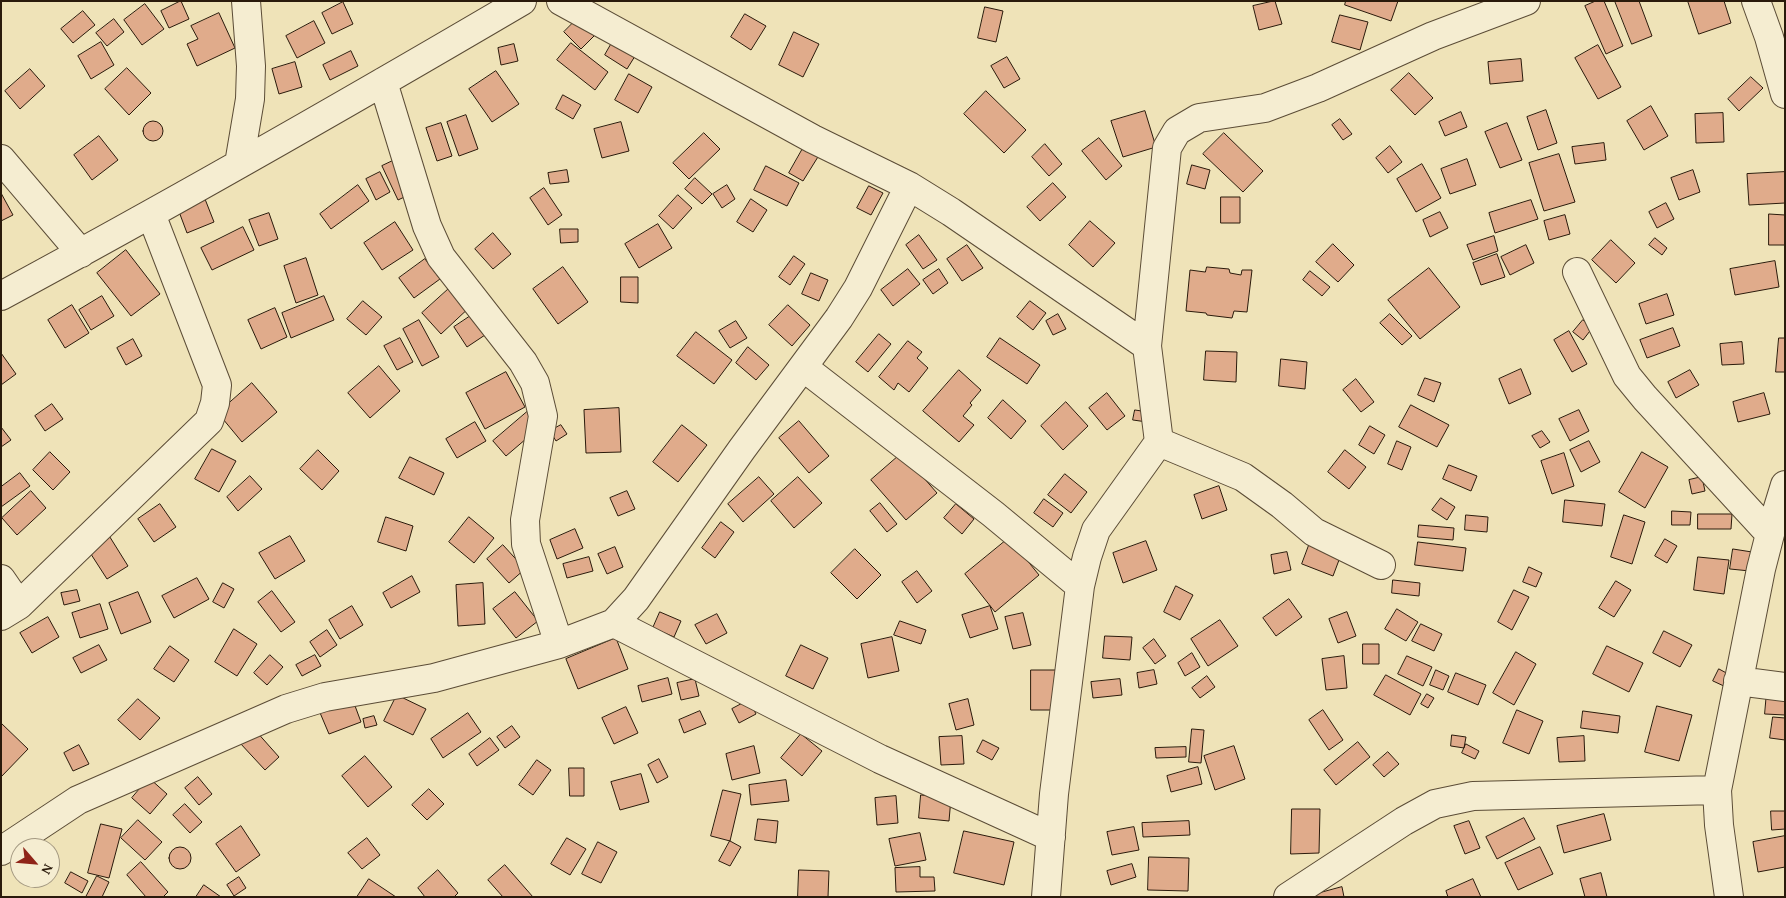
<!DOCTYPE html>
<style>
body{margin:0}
#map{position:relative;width:1786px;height:898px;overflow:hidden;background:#efe3b8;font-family:"Gentium Book Plus",serif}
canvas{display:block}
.frame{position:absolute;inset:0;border:2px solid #2a1a0b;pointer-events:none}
.north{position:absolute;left:10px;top:838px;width:50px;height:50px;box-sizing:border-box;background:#f5edd1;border:1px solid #a49982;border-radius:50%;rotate:117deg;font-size:14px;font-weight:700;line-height:20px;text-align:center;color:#2a1a0b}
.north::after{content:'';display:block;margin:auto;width:18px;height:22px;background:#8f2418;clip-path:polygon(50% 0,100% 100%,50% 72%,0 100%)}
</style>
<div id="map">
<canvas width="1786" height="898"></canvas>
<div class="frame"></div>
<div class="north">N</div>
</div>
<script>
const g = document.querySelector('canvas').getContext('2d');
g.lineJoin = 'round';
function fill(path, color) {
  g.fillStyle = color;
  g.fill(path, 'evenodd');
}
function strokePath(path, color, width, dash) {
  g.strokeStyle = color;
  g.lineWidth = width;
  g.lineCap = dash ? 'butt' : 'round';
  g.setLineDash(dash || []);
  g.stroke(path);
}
const building = new Path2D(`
 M181 1 189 19 169 28 161 11Z
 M1275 1 1282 24 1259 30 1253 6Z
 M1346 1H1398L1391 21 1345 5Z
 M1596 1H1604L1623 46 1606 54 1585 6Z
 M1615 1H1639L1652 36 1632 44Z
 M1688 1H1724L1731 23 1699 34Z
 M343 2 353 24 332 34 322 13Z
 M145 4 164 29 142 45 124 20Z
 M985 7 1003 11 996 42 978 38Z
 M83 11 95 25 73 43 61 29Z
 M219 13 235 48 197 66 187 44 198 39 191 26Z
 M745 14 766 26 751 50 731 37Z
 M1340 15 1368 22 1360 50 1332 42Z
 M579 17 596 34 581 49 564 32Z
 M114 19 124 32 107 46 96 33Z
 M314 21 325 43 297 58 286 36Z
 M794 32 819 44 803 77 779 65Z
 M617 34 640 48 627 69 605 55Z
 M101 42 114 65 91 79 78 56Z
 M571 43 608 72 595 90 557 60Z
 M514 44 518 61 501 65 498 48Z
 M1598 45 1621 87 1598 99 1575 58Z
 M351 51 358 66 330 80 323 65Z
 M1007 57 1020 79 1004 88 991 66Z
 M1521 59 1523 81 1490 84 1488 62Z
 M295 62 302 87 279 94 272 69Z
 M127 68 151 93 129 115 105 89Z
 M30 69 45 86 20 109 5 91Z
 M496 71 519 104 492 122 469 89Z
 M1409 73 1433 98 1415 115 1391 90Z
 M629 74 652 87 638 113 615 100Z
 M1751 77 1763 88 1739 111 1728 99Z
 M986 91 1026 130 1004 153 964 114Z
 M563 95 581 105 573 119 556 109Z
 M1651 106 1668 136 1644 150 1627 121Z
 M1546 110 1557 143 1538 150 1527 117Z
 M1145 111 1156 147 1123 157 1111 121Z
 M1461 112 1467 127 1445 136 1439 122Z
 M1723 113 1724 142 1696 143 1695 114Z
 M466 115 478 149 459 156 447 122Z
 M1340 119 1352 134 1343 140 1332 125Z
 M143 131a10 10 0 1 1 20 0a10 10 0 1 1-20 0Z
 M621 122 629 151 602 158 594 129Z
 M441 123 452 156 437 161 426 128Z
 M1507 123 1522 160 1500 168 1485 132Z
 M704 133 720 149 689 179 673 163Z
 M1224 133 1263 171 1243 192 1203 154Z
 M99 136 118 160 92 180 74 155Z
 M1099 138 1122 166 1106 180 1082 151Z
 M806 143 821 152 803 181 789 173Z
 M1604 143 1606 160 1575 164 1572 147Z
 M1045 144 1062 164 1049 176 1032 157Z
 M1390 146 1402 162 1388 173 1376 158Z
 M1559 154 1575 202 1544 211 1529 163Z
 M399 158 415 192 398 200 382 166Z
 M1467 159 1476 185 1450 194 1441 169Z
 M1422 164 1441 198 1416 212 1397 179Z
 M1192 165 1210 170 1205 189 1187 184Z
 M766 166 799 183 787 206 754 190Z
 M567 170 569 182 550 184 548 173Z
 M1693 170 1700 192 1679 200 1671 178Z
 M380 172 390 192 376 200 366 179Z
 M1785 172V203L1749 205 1747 174Z
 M695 178 712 194 702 204 685 189Z
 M1053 183 1066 197 1040 221 1027 207Z
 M358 185 369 201 331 229 320 214Z
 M727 185 735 199 722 208 713 194Z
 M869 186 883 193 871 215 857 208Z
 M544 188 562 215 548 225 530 198Z
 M1 193 13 215 1 221Z
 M678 195 692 208 673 229 659 216Z
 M1221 197H1240V223H1221Z
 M205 199 214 222 187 233 178 209Z
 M751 199 767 210 753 232 737 222Z
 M1531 200 1538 219 1495 233 1489 213Z
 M1666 203 1674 219 1657 228 1649 212Z
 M1440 212 1448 228 1430 237 1423 220Z
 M269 213 278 239 259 246 249 220Z
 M1769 214 1785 215V245H1769Z
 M1565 215 1570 234 1549 240 1544 221Z
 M1090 221 1115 243 1093 267 1069 245Z
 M395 222 413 250 382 270 364 243Z
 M658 224 672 248 639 268 625 244Z
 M243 227 254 250 212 270 201 248Z
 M560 229H578V242L561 243Z
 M493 233 511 254 493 269 475 249Z
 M919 235 937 260 923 269 906 245Z
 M1494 236 1498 251 1473 260 1467 245Z
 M1655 238 1667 248 1662 255 1649 245Z
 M1611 240 1635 263 1616 283 1592 260Z
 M1333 244 1354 265 1338 282 1316 262Z
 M967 245 983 268 962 281 947 259Z
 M1526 245 1534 263 1510 275 1501 257Z
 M126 250 160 294 131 316 97 273Z
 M1497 254 1505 277 1481 285 1473 263Z
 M794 256 805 264 790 285 779 277Z
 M306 258 318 295 296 303 284 266Z
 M425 259 440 279 414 298 399 278Z
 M1775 261 1779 287 1735 295 1730 269Z
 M563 267 588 302 558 324 533 289Z
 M1207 267 1229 269 1230 273 1241 275 1242 270H1252L1247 312 1234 311 1232 318 1207 315 1206 313 1186 311 1190 270 1205 272Z
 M1429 268 1460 307 1420 339 1388 300Z
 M908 269 920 284 893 306 881 290Z
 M939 269 948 283 933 294 923 280Z
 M1310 271 1330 287 1322 296 1303 280Z
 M811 273 828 280 819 301 802 294Z
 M621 277H638V303L621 302Z
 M453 285 472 305 441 334 422 313Z
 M1667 294 1674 315 1646 324 1639 304Z
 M102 296 114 316 91 330 79 310Z
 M324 296 334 320 291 338 282 313Z
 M363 301 382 317 366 335 347 319Z
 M1030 301 1046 313 1033 330 1017 317Z
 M72 305 89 333 65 348 48 320Z
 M788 305 810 325 792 346 769 325Z
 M275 308 287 337 261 349 248 320Z
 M475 313 488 333 467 347 454 327Z
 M1058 314 1066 329 1053 335 1046 321Z
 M1390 314 1412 336 1402 345 1380 323Z
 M419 320 439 357 422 366 403 329Z
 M1583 320 1593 327 1583 340 1573 332Z
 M736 321 747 338 730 348 719 331Z
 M1673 328 1680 346 1647 358 1640 340Z
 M1569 331 1587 364 1572 372 1554 340Z
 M696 332 732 360 714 384 677 356Z
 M879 334 891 344 868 372 856 362Z
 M400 338 413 362 397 370 384 346Z
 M1000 338 1040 365 1027 384 987 357Z
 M1779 338H1785V372H1776Z
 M133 339 142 356 126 365 117 348Z
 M908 341 922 352 917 358 928 368 909 392 898 383 894 390 879 377Z
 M1742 342 1744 364 1722 365 1720 344Z
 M748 347 769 365 756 380 736 363Z
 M1206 351 1237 352 1236 382 1204 380Z
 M1 353 16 374 1 385Z
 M1281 359 1307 362 1305 389 1279 386Z
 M379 366 400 391 370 418 348 393Z
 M1521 369 1531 394 1509 404 1499 379Z
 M959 370 981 390 970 403 972 405 963 416 974 425 959 442 923 411Z
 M1690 370 1699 385 1676 398 1668 382Z
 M506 372 525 407 485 429 466 393Z
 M1425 378 1441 383 1434 402 1418 395Z
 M1356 379 1374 402 1361 412 1343 390Z
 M252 383 277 412 242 442 218 413Z
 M1107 393 1125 416 1107 430 1089 408Z
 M1764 393 1770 414 1738 422 1733 402Z
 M1003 400 1026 421 1011 439 988 418Z
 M1066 402 1088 426 1063 450 1041 426Z
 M52 404 63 419 45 431 35 416Z
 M1411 405 1449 425 1437 447 1399 427Z
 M619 408 621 452 586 453 584 410Z
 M1135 410 1148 412 1147 422 1133 420Z
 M1579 410 1589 431 1570 441 1559 419Z
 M527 412 540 427 506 456 493 441Z
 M799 421 829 456 809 473 779 438Z
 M475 422 486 441 457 458 446 439Z
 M561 425 567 434 556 441 550 431Z
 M682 425 707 445 678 482 653 462Z
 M1370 426 1385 435 1374 454 1359 445Z
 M1 427 11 440 1 447Z
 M1542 431 1550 442 1540 448 1532 436Z
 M1397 441 1411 447 1402 470 1388 464Z
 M1589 441 1600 462 1581 472 1570 450Z
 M212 449 236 461 219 492 195 479Z
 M318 450 339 471 322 490 300 469Z
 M1345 450 1366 467 1349 489 1328 472Z
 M50 452 70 472 53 490 33 470Z
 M1642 452 1668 467 1645 508 1619 492Z
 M902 453 937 493 906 520 871 480Z
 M1564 453 1574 486 1552 494 1541 461Z
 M410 457 444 473 434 495 399 478Z
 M1449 465 1477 476 1471 491 1443 479Z
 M20 473 30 486 1 507V487Z
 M1065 474 1087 492 1071 513 1048 495Z
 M250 476 262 489 238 511 227 497Z
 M759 477 774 494 743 522 728 504Z
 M798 477 822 503 794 528 771 501Z
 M1702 477 1705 491 1692 494 1689 480Z
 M1219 486 1227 510 1202 519 1194 495Z
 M31 491 46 508 17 535 2 518Z
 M627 491 635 509 618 516 610 498Z
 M1441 498 1455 507 1447 520 1432 510Z
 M1044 499 1063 513 1053 527 1034 513Z
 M1565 500 1605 504 1602 526 1563 522Z
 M880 503 897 524 887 532 870 511Z
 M160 504 176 527 154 542 138 519Z
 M956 504 974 519 962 534 944 518Z
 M1672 511 1691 512 1690 525H1672Z
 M1698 514H1732L1731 529H1698Z
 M1466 515 1488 517 1487 532 1465 530Z
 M1624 515 1645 522 1632 564 1611 557Z
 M386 517 413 526 406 551 378 542Z
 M469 517 494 538 474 563 449 542Z
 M721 522 734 532 715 558 702 548Z
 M1419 525 1454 528 1453 540 1418 537Z
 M575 529 583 548 557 559 550 540Z
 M108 534 128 566 107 579 87 548Z
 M290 536 305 561 275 579 259 553Z
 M1009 538 1039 575 995 612 965 574Z
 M1665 539 1677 546 1667 563 1655 556Z
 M1311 540 1342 552 1333 576 1302 564Z
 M1146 541 1157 570 1123 583 1113 553Z
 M1418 542 1466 548 1463 571 1415 565Z
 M503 545 525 569 509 583 487 559Z
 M615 547 623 567 607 574 598 554Z
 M855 549 881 575 857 599 831 573Z
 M1733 549 1752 552 1750 571 1730 569Z
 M1287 552 1291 570 1274 574 1271 555Z
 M589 557 593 571 567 578 563 564Z
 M1698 557 1729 560 1724 594 1694 590Z
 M1529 567 1542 573 1536 587 1523 582Z
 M917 571 932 591 917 603 902 582Z
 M412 576 420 592 391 608 383 593Z
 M197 578 209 599 174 618 162 596Z
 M1393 580 1420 583 1419 596 1392 593Z
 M1616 581 1631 590 1614 617 1599 608Z
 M223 583 234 589 224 608 213 602Z
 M483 583 485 624 458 626 456 585Z
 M1176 586 1193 595 1180 620 1164 612Z
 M77 590 80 601 64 605 61 593Z
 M1514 590 1529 597 1512 630 1498 622Z
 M272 591 295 622 281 632 258 602Z
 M138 592 151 622 121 634 109 603Z
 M515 592 538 621 516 638 493 609Z
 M1289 599 1302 617 1276 636 1263 618Z
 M100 604 108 629 80 638 72 613Z
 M352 606 363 625 340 639 329 620Z
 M990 606 998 629 970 638 962 615Z
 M1397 609 1418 622 1406 641 1385 629Z
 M660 612 681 621 674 637 653 628Z
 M1347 612 1356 636 1338 643 1329 619Z
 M1023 613 1031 645 1013 649 1005 617Z
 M717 614 727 633 706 644 695 625Z
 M48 617 59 637 32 653 20 633Z
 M1220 620 1238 646 1208 666 1191 639Z
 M900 621 926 630 921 644 894 635Z
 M1421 624 1442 634 1434 651 1412 641Z
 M234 629 257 644 237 676 215 662Z
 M327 630 337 645 320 657 310 642Z
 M1664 631 1692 645 1680 667 1653 653Z
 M1105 636 1132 637 1130 660 1103 658Z
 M892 637 899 671 868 678 861 644Z
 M616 638 628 669 578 689 566 659Z
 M1154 639 1166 656 1155 664 1143 648Z
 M1363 644H1379V664H1363Z
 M99 645 107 660 81 673 73 658Z
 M801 645 828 658 813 689 786 676Z
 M170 646 189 660 174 682 154 669Z
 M1607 646 1643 663 1629 692 1593 674Z
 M1516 652 1536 664 1514 705 1493 693Z
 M1192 653 1200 667 1185 676 1178 663Z
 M270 655 283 667 267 685 254 673Z
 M315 655 321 666 302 676 296 665Z
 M1344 656 1347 688 1326 690 1322 659Z
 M1407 656 1432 667 1423 686 1398 674Z
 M1719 669 1732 676 1726 687 1713 681Z
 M1031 670H1061V710H1031Z
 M1154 670 1157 684 1139 688 1137 673Z
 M1436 670 1449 676 1443 690 1430 685Z
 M1456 673 1486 685 1478 705 1448 692Z
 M1386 675 1421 694 1410 715 1374 695Z
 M1207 676 1215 687 1200 698 1192 688Z
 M668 678 672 694 642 702 638 686Z
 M695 679 699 696 681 700 677 683Z
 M1120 679 1122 695 1093 698 1091 682Z
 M1767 691 1785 692V715L1765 714Z
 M1427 694 1434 698 1428 708 1421 704Z
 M351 695 361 722 329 734 318 708Z
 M397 695 426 709 413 735 384 721Z
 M138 699 160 718 140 740 118 720Z
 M968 699 974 725 956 730 949 704Z
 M749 700 756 714 739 723 732 709Z
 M1657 706 1692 715 1679 761 1645 752Z
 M626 707 638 733 614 744 602 718Z
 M1323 710 1343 740 1329 750 1309 720Z
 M1517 710 1543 721 1529 754 1503 743Z
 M700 711 706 724 684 733 679 720Z
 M1583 711 1620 716 1618 733 1581 728Z
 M468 713 481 732 443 758 431 739Z
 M374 716 377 725 365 728 363 719Z
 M1773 717 1785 718V740L1770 738Z
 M1 723 28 749 1 777Z
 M512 726 520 737 505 748 497 737Z
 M1192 729 1204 730 1201 763 1189 762Z
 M255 730 279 757 265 770 240 743Z
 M801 734 822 751 802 776 781 758Z
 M1452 735 1466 737 1464 748 1451 746Z
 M962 736 964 764 941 765 939 737Z
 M1584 736 1585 761 1559 762 1557 738Z
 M490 738 499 750 477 766 469 754Z
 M983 740 999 748 992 760 977 752Z
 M1358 742 1370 757 1336 785 1324 770Z
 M1466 744 1479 751 1475 759 1462 753Z
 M79 745 89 764 73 771 64 753Z
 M754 746 760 773 732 780 726 754Z
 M1234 746 1245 779 1215 790 1204 756Z
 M1186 747V757L1156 758 1155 748Z
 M1388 752 1399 764 1384 777 1373 765Z
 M365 756 392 787 368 807 342 776Z
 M659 759 668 777 657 783 648 765Z
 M537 760 551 770 533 795 519 785Z
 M1198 767 1202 784 1171 792 1167 776Z
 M569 768H584V796H570Z
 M641 774 649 802 620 810 611 782Z
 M198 777 212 794 199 805 185 788Z
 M149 778 167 794 150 814 132 798Z
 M786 780 789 801 751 805 749 785Z
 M429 789 444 804 427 820 412 805Z
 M723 790 741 794 730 841 711 836Z
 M921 795 951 798 949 821 919 818Z
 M896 796 898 823 877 825 875 798Z
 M185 804 202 822 190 833 173 815Z
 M1292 809H1320L1319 853 1291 854Z
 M1771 811H1785V829L1772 830Z
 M1604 814 1611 840 1564 853 1557 826Z
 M1524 818 1535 839 1497 859 1486 837Z
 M758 819 778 821 776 843 755 840Z
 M138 820 162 842 145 860 121 838Z
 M1189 821 1190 835 1143 837 1142 823Z
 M1469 821 1480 848 1465 854 1454 826Z
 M101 824 122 829 109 878 88 873Z
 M241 826 260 855 236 872 216 844Z
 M1134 827 1139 850 1112 855 1107 832Z
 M964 831 1014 842 1004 885 954 873Z
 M920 833 926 860 895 866 889 839Z
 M1785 836V867L1758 872 1753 842Z
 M367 838 380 855 362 869 348 853Z
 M567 838 586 849 570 875 551 864Z
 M730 841 741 847 730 866 719 861Z
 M598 842 617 852 601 883 582 874Z
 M169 858a11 11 0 1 1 22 0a11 11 0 1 1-22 0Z
 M1540 847 1553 874 1518 890 1505 863Z
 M1149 857 1189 858 1188 891 1148 890Z
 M141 862 168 892 163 897H146L127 875Z
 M1132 864 1136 877 1111 885 1107 871Z
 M505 865 533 897H503L488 880Z
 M920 867V877H934L935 891 896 892 895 868Z
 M438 870 458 893 454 897H425L418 888Z
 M799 870 829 871 828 897H798Z
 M71 872 88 881 82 893 65 883Z
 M1601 873 1607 897H1585L1580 879Z
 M97 876 109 882 102 897H86Z
 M239 877 246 888 234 896 227 885Z
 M369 879 396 897H357Z
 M1473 879 1481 897H1448L1446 891Z
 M204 885 221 897H196Z
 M1342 887 1344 897H1309V896Z`);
const street = new Path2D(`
 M561 1 813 139 909 186 951 212 1147 346
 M1756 1 1769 37 1785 94
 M383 82 427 226 441 257 523 362 535 383 543 416 525 520 526 544 559 644
 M1 159 81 253
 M239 164 250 99 251 66 246 1
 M1577 272 1627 376 1645 398 1770 534
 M1 296C177 201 350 102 522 1
 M803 367 993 514 1080 586
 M1159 442 1243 477 1282 505 1314 532 1381 565
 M1 579 19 605
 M1 616 19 605 209 421 215 403 217 385 151 214
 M614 623 880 759 1051 837
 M1738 681 1785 687
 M1 851 78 800 286 709 325 697 434 678 559 644 614 623 636 599 742 449 839 318 858 288 909 186
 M1046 897 1054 794 1080 586 1087 557 1096 530 1159 442 1147 346 1167 148 1177 131 1199 118 1265 108 1318 88 1433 36 1526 1
 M1288 897 1404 821 1435 804 1473 796 1717 790
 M1729 897 1719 825 1717 790 1761 569 1770 534 1785 485`);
fill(building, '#e0ab8b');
strokePath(building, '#2a1a0b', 1);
strokePath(street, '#5b4c36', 30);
strokePath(street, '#f5edd1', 28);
</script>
